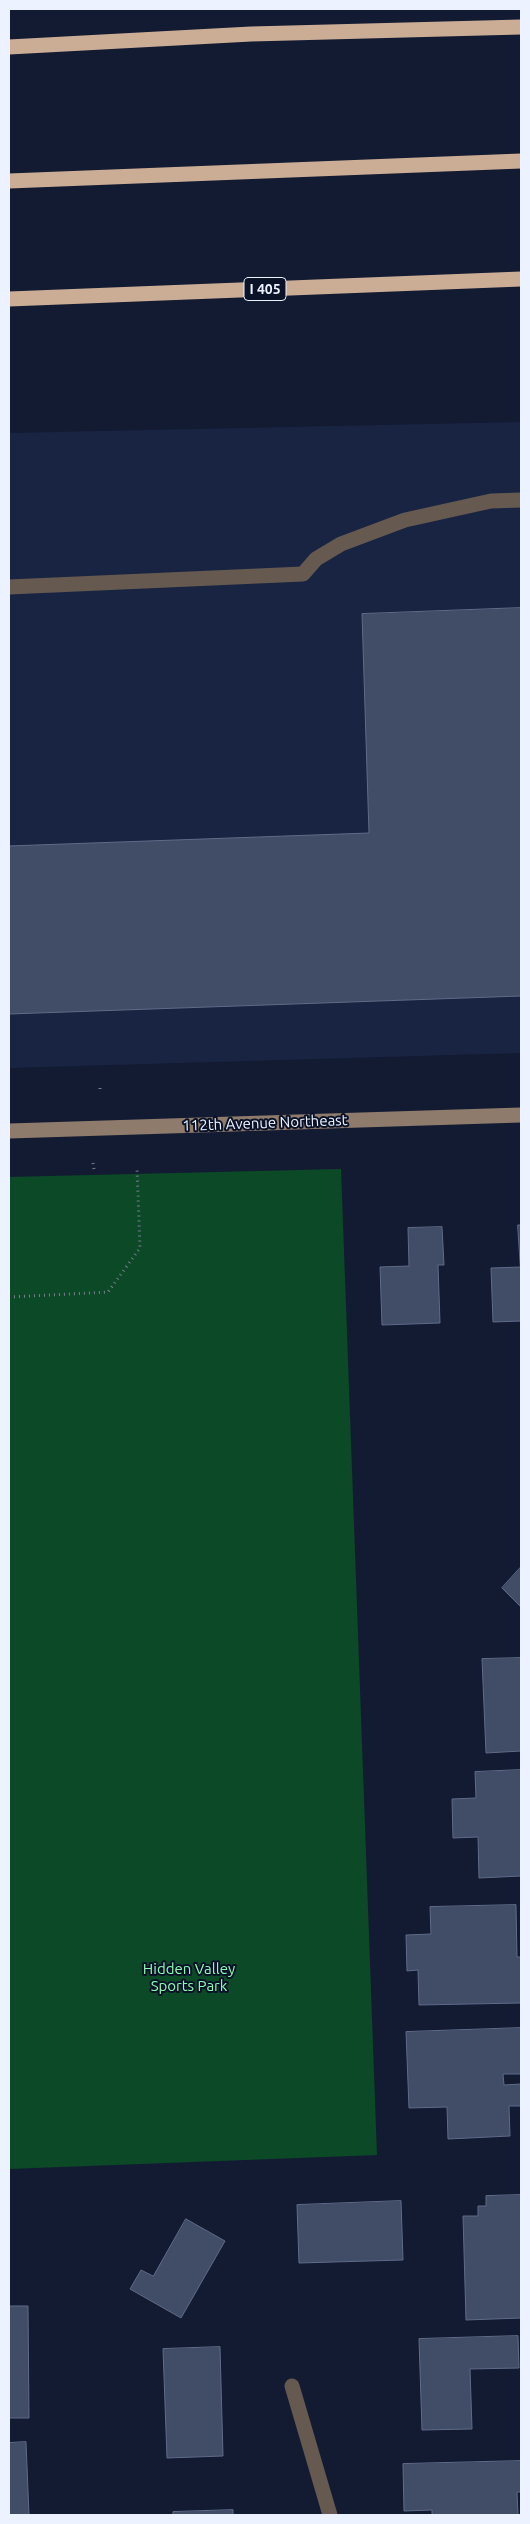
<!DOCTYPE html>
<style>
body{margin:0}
#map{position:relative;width:530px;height:2524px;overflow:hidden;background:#131b33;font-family:Ubuntu,sans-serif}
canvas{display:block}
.frame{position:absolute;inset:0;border:10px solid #ecf2ff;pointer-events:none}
</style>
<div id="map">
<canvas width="530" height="2524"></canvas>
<div class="frame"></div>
</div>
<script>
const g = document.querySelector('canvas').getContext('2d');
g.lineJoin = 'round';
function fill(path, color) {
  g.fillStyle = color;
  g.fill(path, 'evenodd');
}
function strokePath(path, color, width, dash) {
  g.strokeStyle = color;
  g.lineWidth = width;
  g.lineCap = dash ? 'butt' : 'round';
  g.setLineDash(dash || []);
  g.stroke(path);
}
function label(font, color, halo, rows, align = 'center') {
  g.font = font + ' Ubuntu,sans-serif';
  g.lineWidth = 4;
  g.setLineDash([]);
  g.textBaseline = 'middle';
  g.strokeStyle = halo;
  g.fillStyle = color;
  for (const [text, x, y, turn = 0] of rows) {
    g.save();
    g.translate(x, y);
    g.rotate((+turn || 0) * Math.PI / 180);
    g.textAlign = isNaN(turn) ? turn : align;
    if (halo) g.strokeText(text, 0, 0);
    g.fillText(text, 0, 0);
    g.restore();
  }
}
const built = new Path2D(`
 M521 422V1053L9 1068V433Z`);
const green = new Path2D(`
 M341 1169 377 2155 9 2169V1177Z`);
const building = new Path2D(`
 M521 608V996L9 1014V846L369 833 362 614Z
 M518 1225H521V1321L493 1322 491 1268 520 1267Z
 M442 1227 444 1265H438L440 1323 382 1325 380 1267 409 1266 408 1228Z
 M521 1567V1607L502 1588Z
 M521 1658V1751L486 1753 482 1659Z
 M521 1770V1876L479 1878 478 1837 453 1838 452 1799 476 1798 475 1772Z
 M516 1905 517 1957H521V2003L419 2005 418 1970 407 1971 406 1935 431 1934 430 1907Z
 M521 2028V2074H503L504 2085 521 2084V2106H509L510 2136 448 2139 447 2107 409 2108 406 2032Z
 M521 2195V2318L466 2320 463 2216H478V2206H486V2196Z
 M401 2201 403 2260 299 2263 297 2205Z
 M186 2219 225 2241 181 2318 130 2289 141 2270 153 2276Z
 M9 2306H28L29 2418H9Z
 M518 2336 519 2368 470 2369 472 2429 422 2430 419 2339Z
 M220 2347 223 2456 167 2458 163 2349Z
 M26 2442 29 2515H9V2443Z
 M521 2461V2492H517L518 2515H432V2510L404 2511 403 2464Z
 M233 2510V2515H173V2512Z`);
const path = new Path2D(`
 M100 1088V1092
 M93 1163 94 1169
 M9 1297 108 1292 140 1248 137 1168`);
const lane = new Path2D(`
 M9 587 303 574 316 559 341 544 405 520 491 501 521 500`);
const street = new Path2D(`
 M292 2386 330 2515`);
const secondary = new Path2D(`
 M9 1131 521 1115`);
const highway = new Path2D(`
 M9 47 251 34 521 27
 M9 181 521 161
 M9 299 521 279`);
const shields = [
 [265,289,42]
];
const shieldNames = [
 ["I 405",265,289]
];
const streetNames = [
 ["112th Avenue Northeast",265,1123,-2]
];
const parkNames = [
 ["Hidden Valley",189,1969],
 ["Sports Park",189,1986]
];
fill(built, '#192442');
fill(green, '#0c4a27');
fill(building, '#414c67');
strokePath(building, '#5f6b87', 1);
strokePath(path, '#767d90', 3, [1, 4]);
strokePath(lane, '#655950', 15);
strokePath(street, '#655950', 15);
strokePath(secondary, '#8e7b6c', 15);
strokePath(highway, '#cbad96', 15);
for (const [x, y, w] of shields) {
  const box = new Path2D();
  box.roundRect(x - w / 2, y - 11.5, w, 23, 4);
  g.fillStyle = '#0a1228';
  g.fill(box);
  strokePath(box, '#ecf2ff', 1);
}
label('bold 14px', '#ecf2ff', null, shieldNames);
label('15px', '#ecf2ff', '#0a1228', streetNames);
label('15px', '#8bfdb1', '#0a1228', parkNames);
</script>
